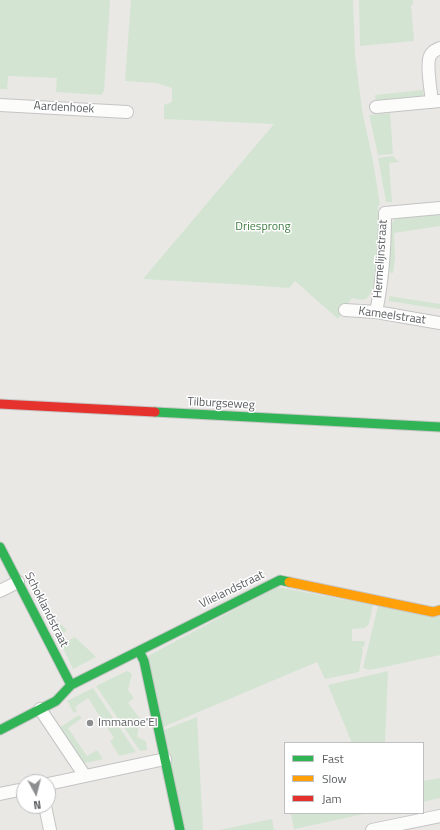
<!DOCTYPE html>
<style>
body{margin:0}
#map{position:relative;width:440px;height:830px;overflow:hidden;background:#e9e8e5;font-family:"Titillium Web",sans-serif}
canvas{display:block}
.legend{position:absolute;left:284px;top:742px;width:140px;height:72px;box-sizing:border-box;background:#fff;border:1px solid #bdbfc0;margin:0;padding:5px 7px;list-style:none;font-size:12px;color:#5b5e61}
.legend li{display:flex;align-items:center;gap:8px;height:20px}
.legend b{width:20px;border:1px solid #bdbfc0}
.north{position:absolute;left:16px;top:774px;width:40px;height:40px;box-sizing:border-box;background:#fff;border:1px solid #bdbfc0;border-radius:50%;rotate:173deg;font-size:11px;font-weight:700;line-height:16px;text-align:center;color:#5b5e61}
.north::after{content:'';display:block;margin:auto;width:14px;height:18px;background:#8d8e8f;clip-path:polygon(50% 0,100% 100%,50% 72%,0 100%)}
</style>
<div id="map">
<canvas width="440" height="830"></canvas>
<ul class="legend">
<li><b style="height:5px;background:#30b455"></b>Fast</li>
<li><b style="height:5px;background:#ff9f0a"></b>Slow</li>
<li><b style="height:5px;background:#e5322d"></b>Jam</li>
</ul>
<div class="north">N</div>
</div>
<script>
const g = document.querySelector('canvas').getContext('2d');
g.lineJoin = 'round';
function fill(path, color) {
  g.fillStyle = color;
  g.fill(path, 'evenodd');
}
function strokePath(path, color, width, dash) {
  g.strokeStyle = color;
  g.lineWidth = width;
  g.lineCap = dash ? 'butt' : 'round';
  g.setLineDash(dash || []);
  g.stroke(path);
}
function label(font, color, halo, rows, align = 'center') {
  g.font = font + ' "Titillium Web",sans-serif';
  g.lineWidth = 3;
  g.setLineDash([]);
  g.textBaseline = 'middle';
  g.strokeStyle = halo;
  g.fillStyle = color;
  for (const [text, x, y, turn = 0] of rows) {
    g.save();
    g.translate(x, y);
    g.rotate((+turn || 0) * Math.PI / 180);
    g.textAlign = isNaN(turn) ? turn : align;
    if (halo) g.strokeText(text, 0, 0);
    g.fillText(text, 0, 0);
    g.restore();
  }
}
const green = new Path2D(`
 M0 0H110L104 91 101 95 56 92 57 78 8 76 7 89H0Z
 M131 0H353L355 55 362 110 373 161 380 205H378C378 221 380 290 367 298 362 301 357 299 352 298L338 319 295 281 289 288 232 284 143 279 274 124 164 119V105L172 102V88L156 83 125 81Z
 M359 0H413V5H411L414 41 360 46Z
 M423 90 424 99 376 104 375 95Z
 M390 113 393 154 378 155 369 115Z
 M393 156 399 162 389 163 392 202H386L378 158Z
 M440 212V226L394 233 395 258 393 273H391L388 269 391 225 395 218Z
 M389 296 440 304V309L389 301Z
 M277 587 373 605 369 624 365 628 352 629V641H365L364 647H362V649H363L359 672 325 679 317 662 163 727 148 656Z
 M41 605 67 630 58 639Z
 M378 606 440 616V655L370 670 363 668Z
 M75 637 96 657 73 669 61 644Z
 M127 671 132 674 128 690 134 698 128 703 140 719 137 737 146 741 147 750 140 751 96 686Z
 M388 671 385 743H352L328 685Z
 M93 688 136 752 119 756 110 741 114 738 88 698 75 707 77 711 74 713 67 701Z
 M79 715 82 718 68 728 87 756 97 750 103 759 81 764 57 729Z
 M197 717 203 830H184L164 730Z
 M440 778V798L423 802V781Z
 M297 813H369L294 829 291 814Z
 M272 819 274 830H219Z`);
const street = new Path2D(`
 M432 102C431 92 426 64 430 56 432 51 436 50 440 48
 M0 105 127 112
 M376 107 440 101
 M345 310 376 312 440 323
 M376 312C383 279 385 246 385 213L440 208
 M0 591 18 582
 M40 709 85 776
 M48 784 165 759
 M0 794 24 789
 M45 806 50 830
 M372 830 440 816`);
const fast = new Path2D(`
 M155 412 440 427
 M0 547 71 685
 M139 651 144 661 180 830
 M0 730 56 701 71 685 280 580 289 582`);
const slow = new Path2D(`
 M289 582 433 612 440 610`);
const jam = new Path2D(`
 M0 404 155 412`);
const markers = [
 [90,723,4,"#8d8e8f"]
];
const streetNames = [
 ["Aardenhoek",64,108,3],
 ["Hermelijnstraat",381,259,-86],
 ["Kameelstraat",392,316,8],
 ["Tilburgseweg",221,404,3],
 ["Vlielandstraat",232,590,-26],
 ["Schoklandstraat",46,610,63]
];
const parkNames = [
 ["Driesprong",263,227]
];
const poiNames = [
 ["Immanoe'El",98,723]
];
fill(green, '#d4e4d2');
strokePath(street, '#c4c4c4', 14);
strokePath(fast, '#c6c6c6', 11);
strokePath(slow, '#c6c6c6', 11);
strokePath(jam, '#c6c6c6', 11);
strokePath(street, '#fcfcfb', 12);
strokePath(fast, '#30b455', 9);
strokePath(slow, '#ff9f0a', 9);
strokePath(jam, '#e5322d', 9);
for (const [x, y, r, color] of markers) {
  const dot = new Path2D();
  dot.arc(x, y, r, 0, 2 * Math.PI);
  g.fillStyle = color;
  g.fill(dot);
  strokePath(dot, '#fff', 1.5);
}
label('12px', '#5b5e61', '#fff', streetNames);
label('12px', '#3f7c40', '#fff', parkNames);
label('12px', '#5b5e61', '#fff', poiNames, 'left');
</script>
